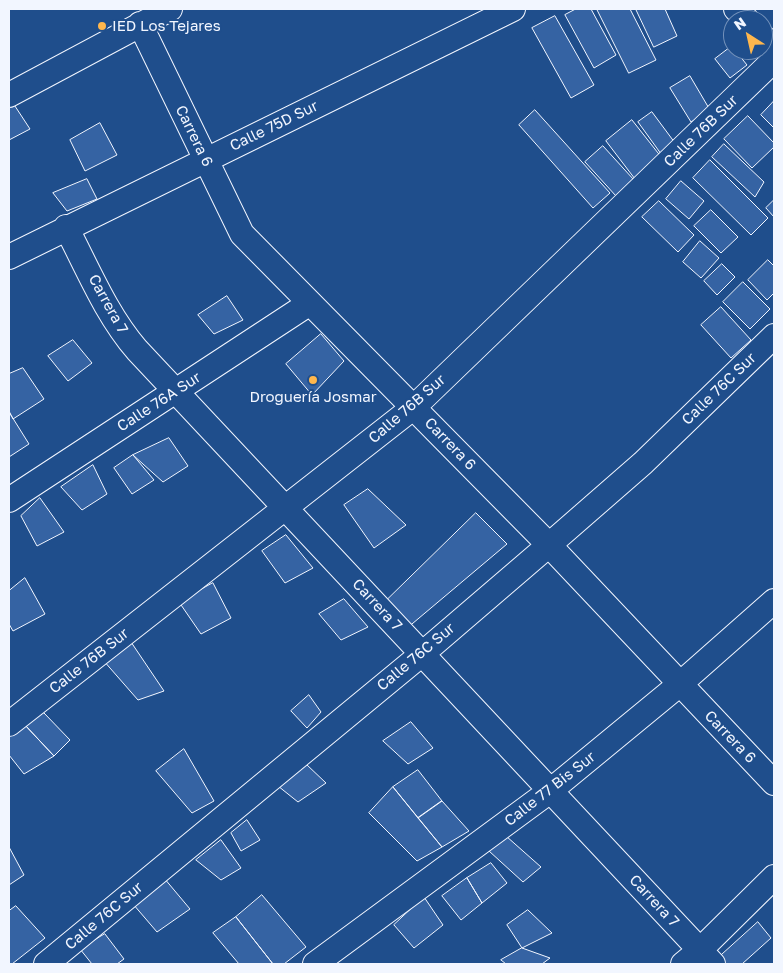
<!DOCTYPE html>
<meta charset="utf-8">
<style>
body{margin:0}
#map{position:relative;width:783px;height:973px;overflow:hidden;background:#1f4e8c;font-family:"Golos Text",sans-serif}
canvas{display:block}
.frame{position:absolute;inset:0;border:10px solid #f2f6ff;pointer-events:none}
.north{position:absolute;left:723px;top:10px;width:50px;height:50px;box-sizing:border-box;background:#1f4e8c;border:1px solid #7391ba;border-radius:50%;rotate:325deg;font-size:14px;font-weight:700;line-height:20px;text-align:center;color:#f2f6ff}
.north::after{content:'';display:block;margin:auto;width:18px;height:22px;background:#ffb74d;clip-path:polygon(50% 0,100% 100%,50% 72%,0 100%)}
</style>
<div id="map">
<canvas width="783" height="973"></canvas>
<div class="frame"></div>
<div class="north">N</div>
</div>
<script>
const g = document.querySelector('canvas').getContext('2d');
g.lineJoin = 'round';
function fill(path, color) {
  g.fillStyle = color;
  g.fill(path, 'evenodd');
}
function strokePath(path, color, width, dash) {
  g.strokeStyle = color;
  g.lineWidth = width;
  g.lineCap = dash ? 'butt' : 'round';
  g.setLineDash(dash || []);
  g.stroke(path);
}
function label(font, color, halo, rows, align = 'center') {
  g.font = font + ' "Golos Text",sans-serif';
  g.lineWidth = 4;
  g.setLineDash([]);
  g.textBaseline = 'middle';
  g.strokeStyle = halo;
  g.fillStyle = color;
  for (const [text, x, y, turn = 0] of rows) {
    g.save();
    g.translate(x, y);
    g.rotate((+turn || 0) * Math.PI / 180);
    g.textAlign = isNaN(turn) ? turn : align;
    if (halo) g.strokeText(text, 0, 0);
    g.fillText(text, 0, 0);
    g.restore();
  }
}
const building = new Path2D(`
 M576 9H591L616 55 594 68 565 15Z
 M597 9H630L656 60 629 73Z
 M636 9H665L677 36 654 47Z
 M555 16 594 85 571 98 532 28Z
 M732 46 733 50H735L747 65 730 78 715 59Z
 M690 76 710 110 691 122 670 88Z
 M11 100 30 129 9 140V101Z
 M774 101V128L761 115Z
 M535 110 610 193 593 208 519 125Z
 M652 112 678 147 664 158 638 122Z
 M748 116 774 143V147L752 168 724 139Z
 M632 120 662 158 635 179 606 141Z
 M100 123 117 155 85 171 70 140Z
 M724 144 764 182 755 197 712 157Z
 M603 146 634 180 616 196 585 162Z
 M710 160 768 218 751 235 693 178Z
 M87 179 97 199 67 211 53 193Z
 M681 181 704 201 689 219 666 199Z
 M774 200V217L766 208Z
 M659 201 694 235 678 252 642 217Z
 M711 210 738 237 721 253 694 226Z
 M700 241 719 258 701 278 683 262Z
 M768 260 774 266V293L767 300 748 280Z
 M722 264 735 277 717 295 704 281Z
 M743 282 770 309 750 329 723 302Z
 M227 296 243 320 214 334 198 315Z
 M721 307 751 340 731 358 701 325Z
 M321 334 344 361 312 395 286 364Z
 M73 340 92 363 68 381 48 356Z
 M23 368 44 399 13 419 9 411V374Z
 M9 412 29 444 9 457Z
 M169 438 188 466 163 482 133 455Z
 M133 455 154 480 132 494 114 468Z
 M93 465 107 494 82 510 61 487Z
 M368 489 406 525 374 548 344 505Z
 M40 498 64 532 37 546 21 516Z
 M476 513 507 544 406 629 383 604Z
 M286 535 313 568 285 583 262 551Z
 M25 578 45 614 13 631 9 624V591Z
 M213 583 231 618 201 634 179 602Z
 M344 599 368 627 341 640 319 614Z
 M131 642 164 691 138 700 103 660Z
 M309 695 321 712 307 728 291 711Z
 M44 713 70 740 54 756 24 724Z
 M411 722 433 748 408 764 383 741Z
 M24 724 54 756 24 774 9 755V735Z
 M184 749 214 801 192 813 156 771Z
 M306 764 326 783 298 802 278 786Z
 M418 770 442 801 418 818 393 787Z
 M393 787 442 847 417 861 369 813Z
 M442 801 469 831 442 847 418 818Z
 M247 820 260 840 241 851 231 833Z
 M506 836 541 867 523 882 489 851Z
 M221 840 241 868 221 880 196 860Z
 M9 847 24 875 9 885Z
 M491 863 507 883 482 903 467 878Z
 M164 878 190 909 157 932 133 904Z
 M467 878 482 903 461 920 442 896Z
 M262 895 306 947 284 964H273L236 917Z
 M424 897 443 925 414 948 394 925Z
 M16 906 45 938 12 964H9V911Z
 M528 910 552 933 522 948 507 925Z
 M236 917 273 964H239L213 933Z
 M758 922 771 938 742 964H719L716 960Z
 M105 934 124 959 117 964H92L80 949Z
 M522 948 550 958 542 964H506L501 960Z`);
const minor = new Path2D(`
 M736 9 747 20
 M140 24 242 234 549 545 774 783
 M763 37 774 48
 M9 95 170 9
 M66 227C88 269 106 314 137 350L713 964
 M9 257 513 9
 M9 500 310 303
 M9 724 414 407 774 60
 M46 964 422 654 549 545 643 463 774 336
 M315 964 550 791 680 684 774 601
 M683 964 700 950 774 877`);
const markers = [
 [102,26,5,"#ffb74d"],
 [313,380,5,"#ffb74d"]
];
const poiNames = [
 ["IED Los Tejares",112,26],
 ["Droguería Josmar",313,397,"center"]
];
const streetNames = [
 ["Calle 75D Sur",274,126,-26],
 ["Calle 76B Sur",701,131,-44],
 ["Carrera 6",194,136,64],
 ["Carrera 7",108,304,61],
 ["Calle 76C Sur",719,389,-44],
 ["Calle 76A Sur",159,402,-33],
 ["Calle 76B Sur",407,409,-41],
 ["Carrera 6",450,444,46],
 ["Carrera 7",377,605,47],
 ["Calle 76C Sur",416,657,-40],
 ["Calle 76B Sur",89,661,-38],
 ["Carrera 6",730,737,46],
 ["Calle 77 Bis Sur",550,789,-38],
 ["Carrera 7",654,901,47],
 ["Calle 76C Sur",104,916,-40]
];
fill(building, '#3563a3');
strokePath(building, '#f2f6ff', 1);
strokePath(minor, '#f2f6ff', 26);
strokePath(minor, '#1f4e8c', 24);
for (const [x, y, r, color] of markers) {
  const dot = new Path2D();
  dot.arc(x, y, r, 0, 2 * Math.PI);
  g.fillStyle = color;
  g.fill(dot);
  strokePath(dot, '#1f4e8c', 2);
}
label('15px', '#f2f6ff', '#1f4e8c', poiNames, 'left');
label('15px', '#f2f6ff', '#1f4e8c', streetNames);
</script>
